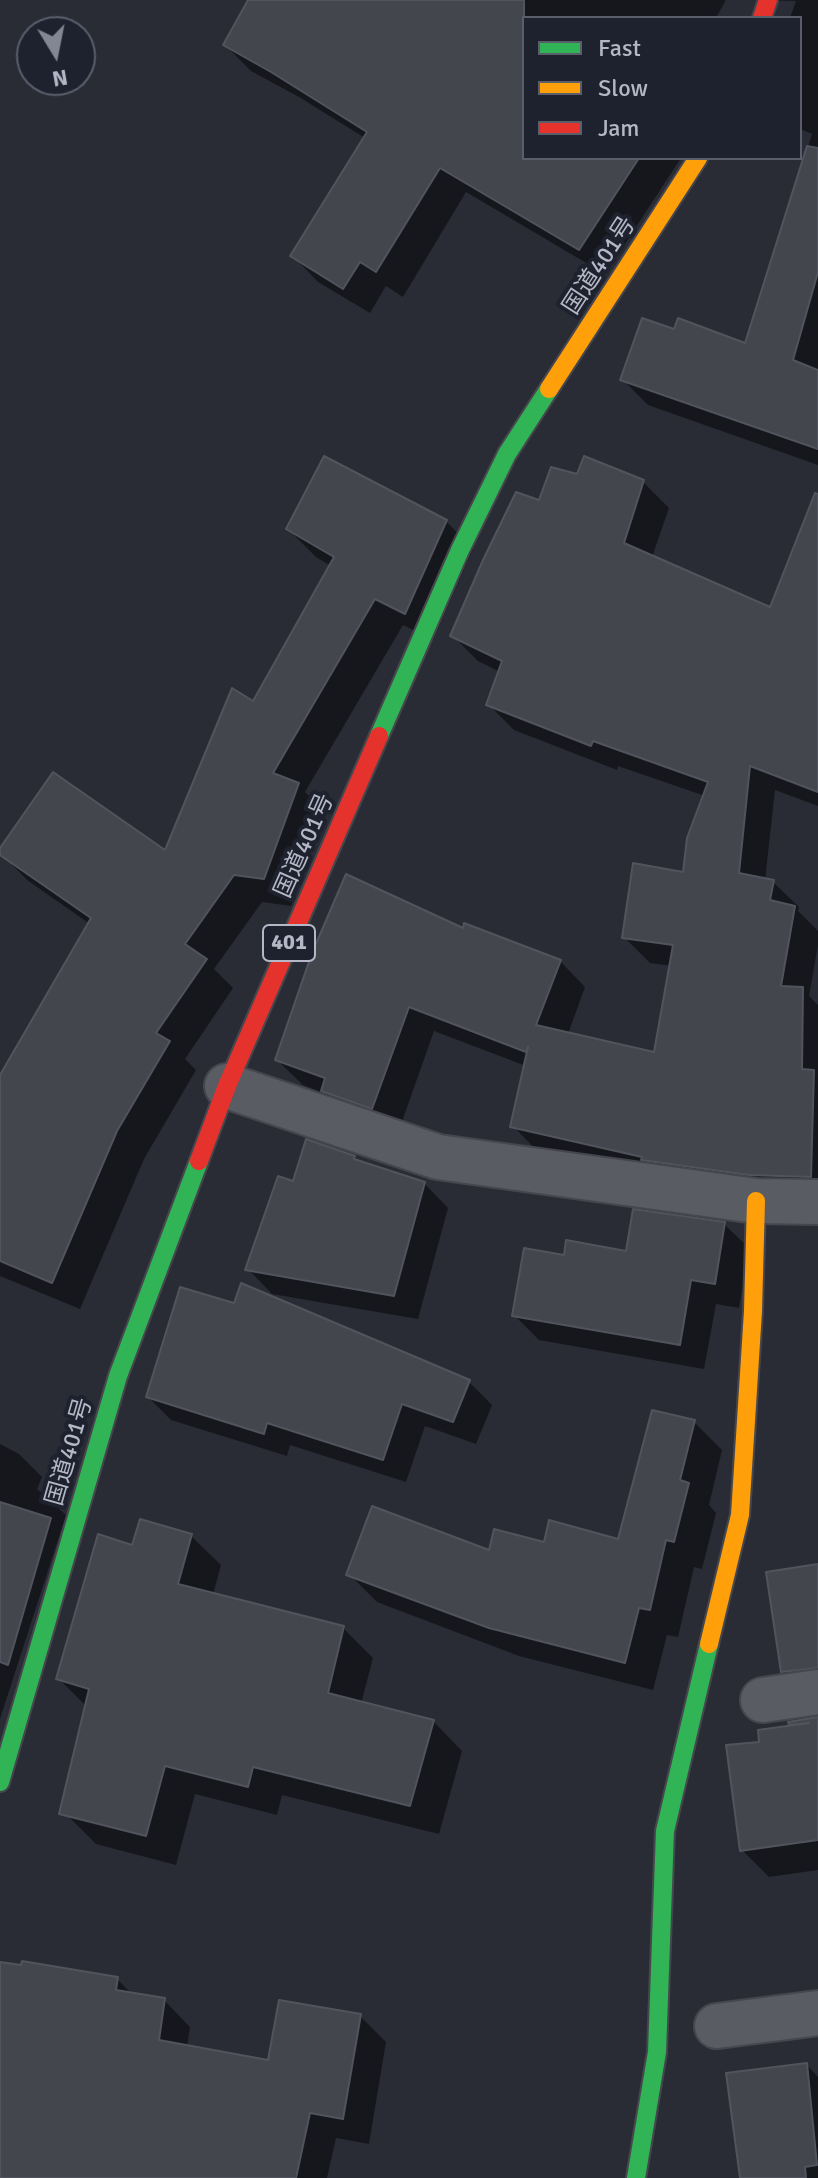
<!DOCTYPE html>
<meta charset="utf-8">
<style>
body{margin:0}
#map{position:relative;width:818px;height:2178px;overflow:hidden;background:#2a2c35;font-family:Signika,sans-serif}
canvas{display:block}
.legend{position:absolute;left:522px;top:16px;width:280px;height:144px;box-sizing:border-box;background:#1e212e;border:2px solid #5a5d6a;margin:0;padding:10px 14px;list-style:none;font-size:24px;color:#b4b7c5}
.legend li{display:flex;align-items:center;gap:16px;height:40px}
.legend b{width:40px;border:2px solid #5a5d6a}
.north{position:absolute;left:16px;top:16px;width:80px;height:80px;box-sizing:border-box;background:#1e212e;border:2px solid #5a5d6a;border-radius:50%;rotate:170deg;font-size:22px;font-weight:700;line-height:32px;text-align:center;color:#b4b7c5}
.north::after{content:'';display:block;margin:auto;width:28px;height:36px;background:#848693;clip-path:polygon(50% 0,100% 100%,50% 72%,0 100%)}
</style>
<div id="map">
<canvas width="818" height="2178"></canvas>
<ul class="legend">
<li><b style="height:10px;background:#30b455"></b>Fast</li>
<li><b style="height:10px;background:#ff9f0a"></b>Slow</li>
<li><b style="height:10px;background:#e5322d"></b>Jam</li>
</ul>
<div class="north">N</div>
</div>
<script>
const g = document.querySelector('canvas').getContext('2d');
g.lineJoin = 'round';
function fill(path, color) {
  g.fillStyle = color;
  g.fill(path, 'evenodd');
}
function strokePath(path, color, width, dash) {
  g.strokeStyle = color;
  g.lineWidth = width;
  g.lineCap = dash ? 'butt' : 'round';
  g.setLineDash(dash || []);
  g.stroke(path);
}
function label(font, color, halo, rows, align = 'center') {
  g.font = font + ' Signika,"Noto Sans JP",sans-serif';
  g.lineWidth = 8;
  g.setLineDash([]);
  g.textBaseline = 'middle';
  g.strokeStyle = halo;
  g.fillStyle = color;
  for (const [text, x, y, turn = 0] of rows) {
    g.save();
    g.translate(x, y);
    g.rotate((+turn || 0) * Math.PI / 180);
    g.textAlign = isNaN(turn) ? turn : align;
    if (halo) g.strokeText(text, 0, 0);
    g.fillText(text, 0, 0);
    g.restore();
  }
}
const shadow = new Path2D(`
 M250 0H726L716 18H524V158H681L610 267H593L466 192 403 297 386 286 370 313 318 282 293 256 365 138 299 97 251 71 225 45Z
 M755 0H818V465L648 405 622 379 675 332 746 345 812 134 800 129V18H790L796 1Z
 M579 477 643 482 669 508 652 557 771 609 818 552V806L775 790 765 880 773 882 799 907 798 911 818 931V945L809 996 818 1005V1201L538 1152 513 1126 526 1066 434 1031 398 1133 348 1116 326 1094 303 1085 277 1060 464 930 560 961 585 987 568 1034 656 1054 672 966 650 963 625 938 685 874 705 796 618 766 617 770 514 730 488 704 500 672 478 661 452 635 541 503Z
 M446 521 473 549 433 640 403 625 305 792 325 812 291 906 262 902 214 969 233 988 185 1059 196 1070 144 1159 80 1309 0 1276V1079L90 924 27 880 0 852 166 853 254 703 331 566 316 557 288 529Z
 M354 1157 360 1163 424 1183 448 1208 418 1319 272 1294 248 1269Z
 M724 1224 749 1248 739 1308 716 1304 704 1369 539 1340 514 1315 565 1257 628 1253Z
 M469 1382 492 1405 476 1444 425 1426 406 1482 290 1445 287 1456 171 1420 148 1397Z
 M694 1422 722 1450 709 1505 716 1513 702 1569 694 1567 678 1637 667 1635 653 1690 519 1656 377 1602 349 1574 545 1544 619 1541Z
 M0 1444 19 1454 42 1477 37 1489 66 1515 0 1719Z
 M191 1536 221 1565 213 1595 343 1628 373 1658 361 1704 433 1721 462 1751 439 1834 282 1795 277 1815 195 1794 176 1865 96 1844 66 1814 87 1707 58 1678 134 1548Z
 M818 1566V1697L810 1698 783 1671Z
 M818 1719V1870L769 1877 742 1850 761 1744 791 1728 790 1723Z
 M0 1964 117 1979 133 1995 164 2000 190 2027 187 2047 270 2063 360 2016 386 2042 369 2144 336 2138 327 2178H0Z
 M807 2065 818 2077V2178H742Z`);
const building = new Path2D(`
 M248 0H524V158H639L579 250 440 168 376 272 360 262 343 289 290 256 367 132 271 72 223 45Z
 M807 146 818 148V272L793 360 818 370V449L620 380 642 318 674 329 678 318 745 343Z
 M324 456 447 520 405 614 375 599 273 773 299 783 264 879 234 875 185 944 207 959 156 1033 170 1041 117 1131 52 1283 0 1261V1075L91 918 0 855V848L53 772 165 850 232 688 253 701 334 557 286 529Z
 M584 456 644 480 624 543 770 607 815 493 818 494V792L750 766 739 873 774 880 770 900 795 906 781 986 803 987 802 1069 814 1070 811 1177 748 1175 641 1160 642 1157 510 1127 528 1047 526 1052 409 1007 372 1109 321 1091 325 1078 275 1060 312 953 346 874 463 928 464 923 561 960 536 1025 654 1052 673 945 622 938 633 863 683 872 687 838 708 782 593 741 591 746 486 705 502 661 450 636 483 560 516 492 539 500 551 467 577 474Z
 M306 1139 355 1156 354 1159 425 1182 394 1296 245 1270 278 1176 293 1181Z
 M633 1209 725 1222 715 1284 691 1280 680 1345 512 1316 524 1248 564 1255 566 1240 626 1251Z
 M241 1283 470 1380 453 1422 402 1404 383 1460 267 1423 264 1434 146 1397 180 1287 234 1303Z
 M652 1410 695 1420 680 1480 689 1483 674 1542 666 1540 650 1610 639 1608 625 1663 489 1628 346 1575 372 1506 489 1550 494 1529 544 1542 549 1520 618 1539Z
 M0 1502 51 1518 8 1665 0 1662Z
 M140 1519 192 1534 178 1584 344 1626 328 1693 434 1720 410 1806 253 1767 248 1787 165 1766 146 1836 59 1814 89 1689 56 1679 98 1534 132 1545Z
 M818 1564V1668L781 1672 766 1572Z
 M818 1717V1840L740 1851 726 1745 759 1742 758 1730 809 1723 789 1725 788 1722Z
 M22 1961 118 1977 116 1990 165 1998 159 2040 268 2060 279 2000 361 2014 343 2119 310 2113 296 2178H0V1962L21 1965Z
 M807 2063 817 2165 805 2167 806 2178H740L726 2073Z`);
const street = new Path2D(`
 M227 1086 438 1157 756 1201 818 1202
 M763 1700 818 1692
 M717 2026 818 2013`);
const fast = new Path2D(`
 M379 736 460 550 507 454 549 389
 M0 1782 118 1376 199 1161
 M636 2178 657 2052 665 1831 709 1644`);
const slow = new Path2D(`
 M549 389 698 158
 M709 1644 740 1515 753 1311 756 1201`);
const jam = new Path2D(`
 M762 18 768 0
 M199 1161 227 1086 379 736`);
const shields = [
 [289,943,52]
];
const shieldNames = [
 ["401",289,943]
];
const streetNames = [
 ["国道401号",600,266,-57],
 ["国道401号",305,846,-66],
 ["国道401号",70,1452,-74]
];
fill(shadow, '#0007');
fill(building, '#44464e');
strokePath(building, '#51545d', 2);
strokePath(street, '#46474e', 48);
strokePath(fast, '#46474e', 22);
strokePath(slow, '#46474e', 22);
strokePath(jam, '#46474e', 22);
strokePath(street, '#5a5c63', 44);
strokePath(fast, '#30b455', 18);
strokePath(slow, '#ff9f0a', 18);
strokePath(jam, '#e5322d', 18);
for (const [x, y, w] of shields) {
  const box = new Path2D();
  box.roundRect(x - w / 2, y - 18, w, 36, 6);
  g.fillStyle = '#1e212e';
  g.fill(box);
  strokePath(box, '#b4b7c5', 2);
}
label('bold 22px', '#b4b7c5', null, shieldNames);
label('24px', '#b4b7c5', '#1e212e', streetNames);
</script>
